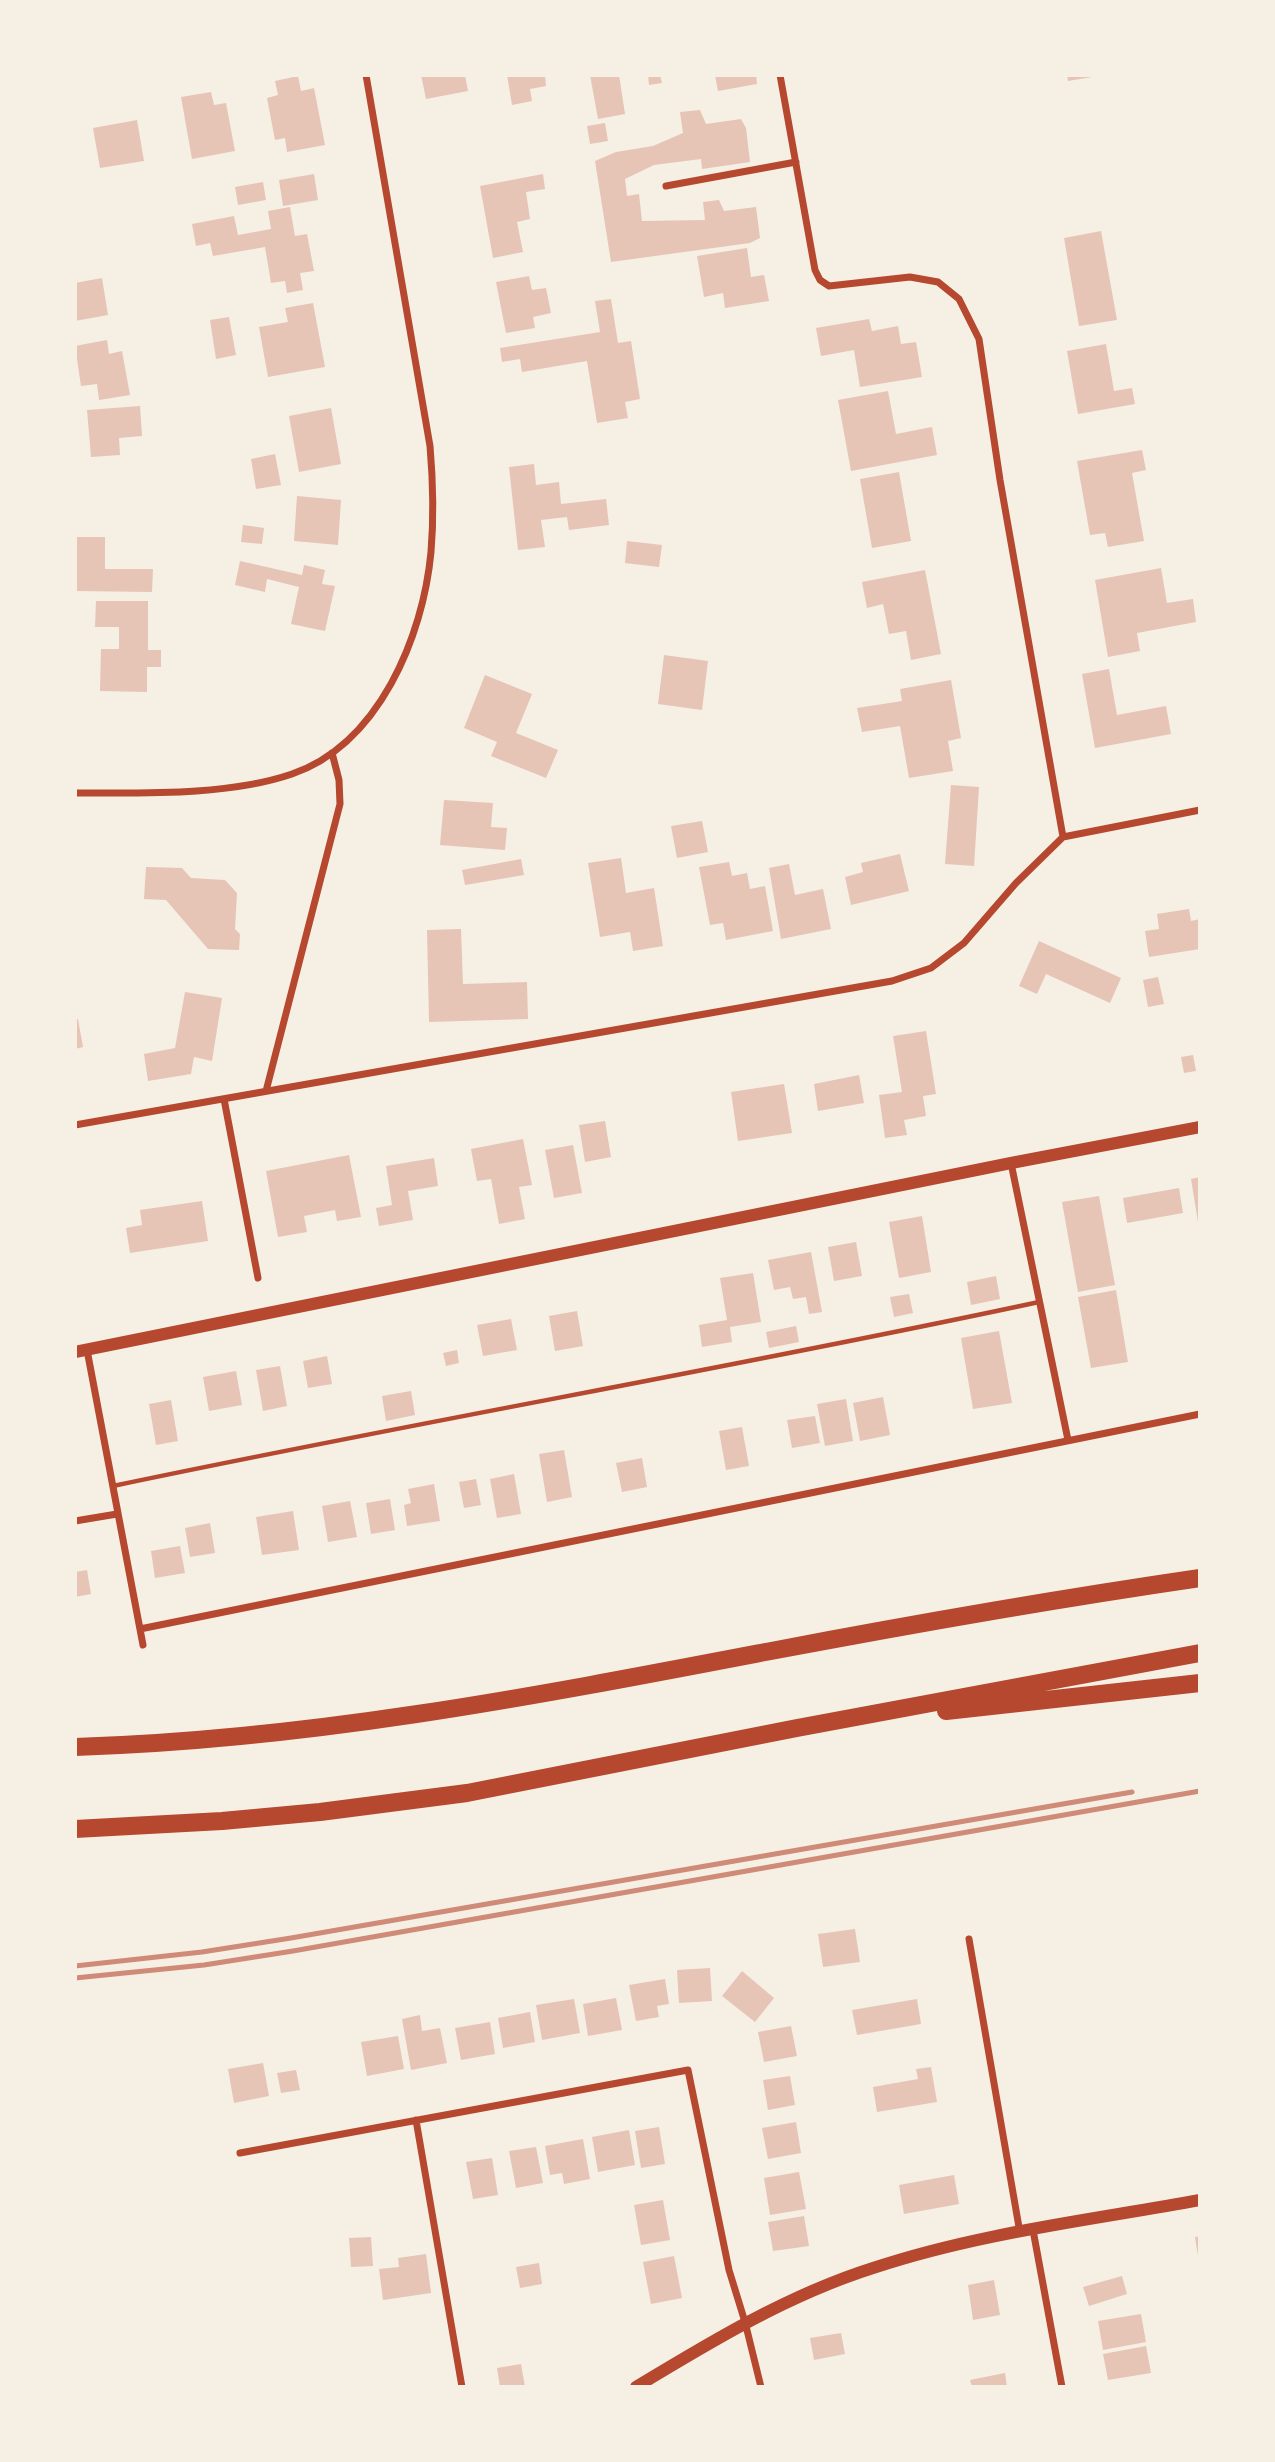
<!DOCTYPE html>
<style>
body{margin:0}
#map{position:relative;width:1275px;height:2462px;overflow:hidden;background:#f6efe4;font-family:Cabin,sans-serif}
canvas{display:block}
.frame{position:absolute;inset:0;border:77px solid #f6efe4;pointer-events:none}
</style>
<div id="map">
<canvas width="1275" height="2462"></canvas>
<div class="frame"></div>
</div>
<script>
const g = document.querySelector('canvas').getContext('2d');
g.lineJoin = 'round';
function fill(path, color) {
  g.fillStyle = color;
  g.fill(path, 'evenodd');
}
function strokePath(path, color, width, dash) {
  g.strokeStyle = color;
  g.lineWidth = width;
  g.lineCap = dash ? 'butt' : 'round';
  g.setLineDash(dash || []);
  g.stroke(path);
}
const building = new Path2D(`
 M421 75H465L468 91 426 99Z
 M507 75H545L546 86 530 89 532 101 512 105Z
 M590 75H619L625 114 598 119Z
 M648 75H660L662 83 649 85Z
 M715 75H756L757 84 718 91Z
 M1067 75H1092V77L1068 81Z
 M298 76 301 91 314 88 325 145 287 152 285 138 275 140 267 98 278 95 275 81Z
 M211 92 214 105 226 103 235 151 192 159 181 97Z
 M700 110 706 124 741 119 746 128 750 162 702 169 701 159 654 165 625 179 627 196 639 194 642 221 705 220 703 202 719 200 724 211 756 207 760 238 750 243 611 262 595 161 616 152 653 146 683 133 680 112Z
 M137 120 144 161 100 168 93 128Z
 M605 123 608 141 590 144 587 126Z
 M314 174 318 200 283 206 279 180Z
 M543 174 545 189 526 192 530 219 517 222 523 252 493 258 480 186Z
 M263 182 266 200 238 205 235 187Z
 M290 207 295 236 307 234 314 271 300 273 303 290 287 293 285 281 271 283 265 247 213 256 210 243 196 246 192 224 234 216 238 235 271 229 268 211Z
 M1101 231 1117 320 1079 326 1064 238Z
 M747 248 751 277 764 275 769 301 725 308 723 293 704 297 697 256Z
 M529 276 532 290 546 288 551 313 533 317 535 328 506 333 496 282Z
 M102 278 108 315 75 321V283Z
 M611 299 618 343 631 341 640 399 625 402 628 418 597 423 587 361 522 372 520 359 502 362 500 348 600 332 595 301Z
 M313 303 325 367 268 377 259 327 288 322 285 308Z
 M229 317 236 355 216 359 210 320Z
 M869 319 872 331 898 326 901 344 916 342 922 377 860 387 854 350 821 356 816 328Z
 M107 340 109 354 122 351 130 395 99 400 97 384 81 386 75 346Z
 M1106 344 1114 391 1132 388 1135 404 1078 414 1067 351Z
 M888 391 896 434 932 427 937 455 851 471 838 400Z
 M140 406 142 436 119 438 120 455 91 457 87 410Z
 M331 408 341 464 299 472 289 416Z
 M1142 450 1146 470 1132 473 1144 541 1108 547 1105 533 1090 535 1077 461Z
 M275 454 281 485 256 489 251 459Z
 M534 464 536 485 559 482 561 504 606 499 609 525 569 530 567 517 541 520 545 547 518 550 509 467Z
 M899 472 911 541 872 548 860 479Z
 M297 496 341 500 338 545 294 541Z
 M243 525 264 528 262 544 241 542Z
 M75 537H105V569H153L152 592 75 591Z
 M627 541 662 545 659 567 625 563Z
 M240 561 302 575 304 565 325 570 322 584 335 586 325 631 291 624 299 587 267 579 265 592 235 585Z
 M1161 568 1167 603 1193 599 1196 622 1137 633 1140 651 1108 657 1095 580Z
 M925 570 941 654 911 660 906 631 889 634 883 604 867 608 862 582Z
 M96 601H148V650H161V667H147V692L100 691 101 649H119V627H95Z
 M664 655 708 661 702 710 658 704Z
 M1109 669 1117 715 1166 706 1171 734 1095 748 1082 674Z
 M485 675 532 694 516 733 558 750 546 778 491 756 497 742 464 728Z
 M951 680 961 738 948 741 953 771 909 778 900 726 862 732 857 708 902 701 900 689Z
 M951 785 979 787 974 866 945 864Z
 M444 800 493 803 491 827 507 828 505 850 440 845Z
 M702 821 708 852 677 858 671 826Z
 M900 854 909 891 851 905 845 877 863 872 861 863Z
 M621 858 626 893 654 888 663 946 633 951 630 932 600 937 588 863Z
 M521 859 524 875 465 885 462 870Z
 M729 862 732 876 747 873 750 889 765 886 773 931 726 940 723 923 710 925 699 867Z
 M789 864 795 895 823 889 831 929 781 939 769 868Z
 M146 867 182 868 191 878 225 880 237 893 235 929 240 934 239 950 208 949 166 900 144 899Z
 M1189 909 1191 921 1200 919V949L1149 957 1145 931 1159 929 1157 914Z
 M461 929 463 984 527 982 528 1019 429 1022 427 930Z
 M1039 941 1121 978 1110 1003 1046 974 1037 994 1019 986Z
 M1158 977 1164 1004 1148 1007 1143 980Z
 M185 992 222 998 212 1061 194 1057 191 1074 148 1081 144 1054 175 1048Z
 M78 1019 83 1047 75 1049V1020Z
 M926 1031 936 1094 923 1096 926 1116 904 1120 907 1135 885 1138 879 1095 902 1092 893 1036Z
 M1193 1055 1196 1071 1184 1073 1181 1057Z
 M859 1075 864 1103 818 1111 814 1084Z
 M784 1084 792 1133 738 1141 731 1092Z
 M605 1121 611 1157 585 1162 579 1125Z
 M523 1139 532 1185 519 1187 525 1219 499 1224 491 1179 477 1181 471 1149Z
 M573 1145 582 1193 554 1198 545 1150Z
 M349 1155 361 1217 337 1221 335 1210 304 1216 307 1232 278 1237 266 1171Z
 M434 1158 438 1186 408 1191 413 1220 379 1226 376 1208 392 1205 386 1166Z
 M1200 1177V1221L1198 1222 1191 1179Z
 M1179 1188 1183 1213 1127 1223 1123 1198Z
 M1099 1196 1115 1285 1078 1292 1062 1202Z
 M202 1201 208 1241 130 1253 126 1228 142 1225 140 1210Z
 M922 1216 931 1272 899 1278 889 1222Z
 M856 1242 862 1276 834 1281 828 1247Z
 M811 1252 822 1312 809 1314 806 1297 793 1299 790 1287 774 1290 768 1260Z
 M753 1273 761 1322 730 1327 732 1342 702 1347 699 1325 727 1320 720 1278Z
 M996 1276 1000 1299 971 1305 967 1282Z
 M1116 1290 1128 1362 1091 1368 1078 1297Z
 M909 1294 913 1313 894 1317 890 1297Z
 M577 1311 583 1346 555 1351 549 1316Z
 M511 1319 517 1350 483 1356 477 1325Z
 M796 1326 799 1342 769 1348 766 1332Z
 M999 1331 1012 1403 973 1409 961 1338Z
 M457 1350 459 1363 446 1366 443 1353Z
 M327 1356 332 1384 308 1388 303 1361Z
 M280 1366 287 1406 263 1411 256 1370Z
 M236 1371 242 1405 209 1411 203 1377Z
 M411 1391 415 1415 386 1421 382 1396Z
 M883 1397 890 1435 860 1441 853 1403Z
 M846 1399 853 1441 825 1446 817 1404Z
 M171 1400 178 1441 156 1445 149 1404Z
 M815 1416 820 1443 792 1448 787 1420Z
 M742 1427 749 1466 726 1470 719 1431Z
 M564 1450 572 1497 547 1502 539 1454Z
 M642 1458 647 1487 622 1492 616 1463Z
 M514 1474 521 1514 497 1518 490 1479Z
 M476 1479 481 1505 464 1508 459 1482Z
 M434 1484 440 1521 407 1526 404 1505 411 1503 408 1489Z
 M390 1499 395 1530 371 1534 366 1503Z
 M350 1501 357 1537 328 1542 322 1506Z
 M293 1511 299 1550 262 1555 256 1517Z
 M210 1523 215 1553 190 1557 185 1528Z
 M180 1546 185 1573 155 1578 151 1551Z
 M87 1570 91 1594 75 1597V1572Z
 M855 1929 860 1962 823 1967 818 1934Z
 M710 1968 712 2001 679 2003 677 1970Z
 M742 1971 774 1998 755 2022 722 1996Z
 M665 1979 669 2004 657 2006 659 2017 636 2021 629 1985Z
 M616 1998 622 2030 588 2036 583 2004Z
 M574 1999 580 2033 542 2040 536 2005Z
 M917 1999 921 2024 857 2035 852 2010Z
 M530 2012 535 2042 503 2048 498 2018Z
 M420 2015 422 2031 440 2028 447 2063 411 2070 402 2019Z
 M490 2022 495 2054 461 2060 455 2028Z
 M791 2026 797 2056 764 2062 758 2032Z
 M398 2036 404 2069 367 2076 361 2042Z
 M263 2063 269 2096 234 2103 228 2069Z
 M931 2067 937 2102 877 2112 873 2087 918 2079 916 2069Z
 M296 2070 300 2090 281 2093 277 2073Z
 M790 2076 795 2105 768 2110 763 2080Z
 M796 2122 801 2153 768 2159 762 2128Z
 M659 2127 665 2164 641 2168 635 2131Z
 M629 2130 635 2165 598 2172 592 2137Z
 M583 2139 590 2179 564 2184 562 2173 550 2175 545 2146Z
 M536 2147 543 2183 516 2188 509 2151Z
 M492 2158 498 2195 473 2199 466 2162Z
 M799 2172 806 2209 770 2215 764 2178Z
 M954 2175 959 2204 904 2214 899 2185Z
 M663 2200 670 2240 641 2245 634 2205Z
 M804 2216 809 2246 773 2251 768 2222Z
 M1200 2236V2256H1198L1195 2237Z
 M371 2237 373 2266 351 2267 349 2238Z
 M426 2254 431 2293 383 2300 379 2269 399 2267 398 2258Z
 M674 2256 682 2298 651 2304 643 2262Z
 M539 2263 542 2284 520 2288 516 2267Z
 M1122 2276 1127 2294 1089 2306 1083 2287Z
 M994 2280 1000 2315 973 2320 968 2285Z
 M1141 2314 1146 2342 1103 2350 1098 2321Z
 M841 2333 845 2354 814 2360 810 2338Z
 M1146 2346 1151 2373 1108 2380 1103 2354Z
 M521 2364 525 2387H500L497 2368Z
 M1005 2373 1007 2387H972L970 2380Z`);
const service = new Path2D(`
 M113 1486C421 1421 732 1368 1039 1302`);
const minor = new Path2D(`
 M780 75 815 270 820 280 829 286 910 277 938 282 959 299 979 339 1000 480 1063 837
 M666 186 796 162
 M75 793C142 793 228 796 292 774 379 744 423 637 431 552 434 516 433 481 430 446L366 75
 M266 1091 340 804 339 780 332 753
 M224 1099 258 1278
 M75 1125 892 981 931 968 964 943 1016 883 1063 837 1200 810
 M1011 1163 1068 1440
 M87 1350 143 1645
 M75 1521 117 1514
 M140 1629 1200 1414
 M969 1939 1020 2233
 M416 2120 462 2387
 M240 2153 688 2070 729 2270 745 2322 761 2387
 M1033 2230 1062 2387`);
const tertiary = new Path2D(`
 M75 1352 1011 1163 1200 1127
 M636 2387C712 2341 788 2295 873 2268 978 2233 1091 2220 1200 2200`);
const motorway = new Path2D(`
 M946 1711 1200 1683
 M75 1747C310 1740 541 1695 771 1651 913 1624 1056 1599 1200 1578
 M75 1829 222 1821 320 1812 467 1793 797 1728 1200 1653`);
const rail = new Path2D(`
 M75 1966 202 1952 291 1938 1132 1792
 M75 1978 204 1965 293 1951 1200 1791`);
fill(building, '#e6c5b7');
strokePath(service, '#b5482f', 4.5);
strokePath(minor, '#b5482f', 7);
strokePath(tertiary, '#b5482f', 12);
strokePath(motorway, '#b5482f', 18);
strokePath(rail, '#cf8b77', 5);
</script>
